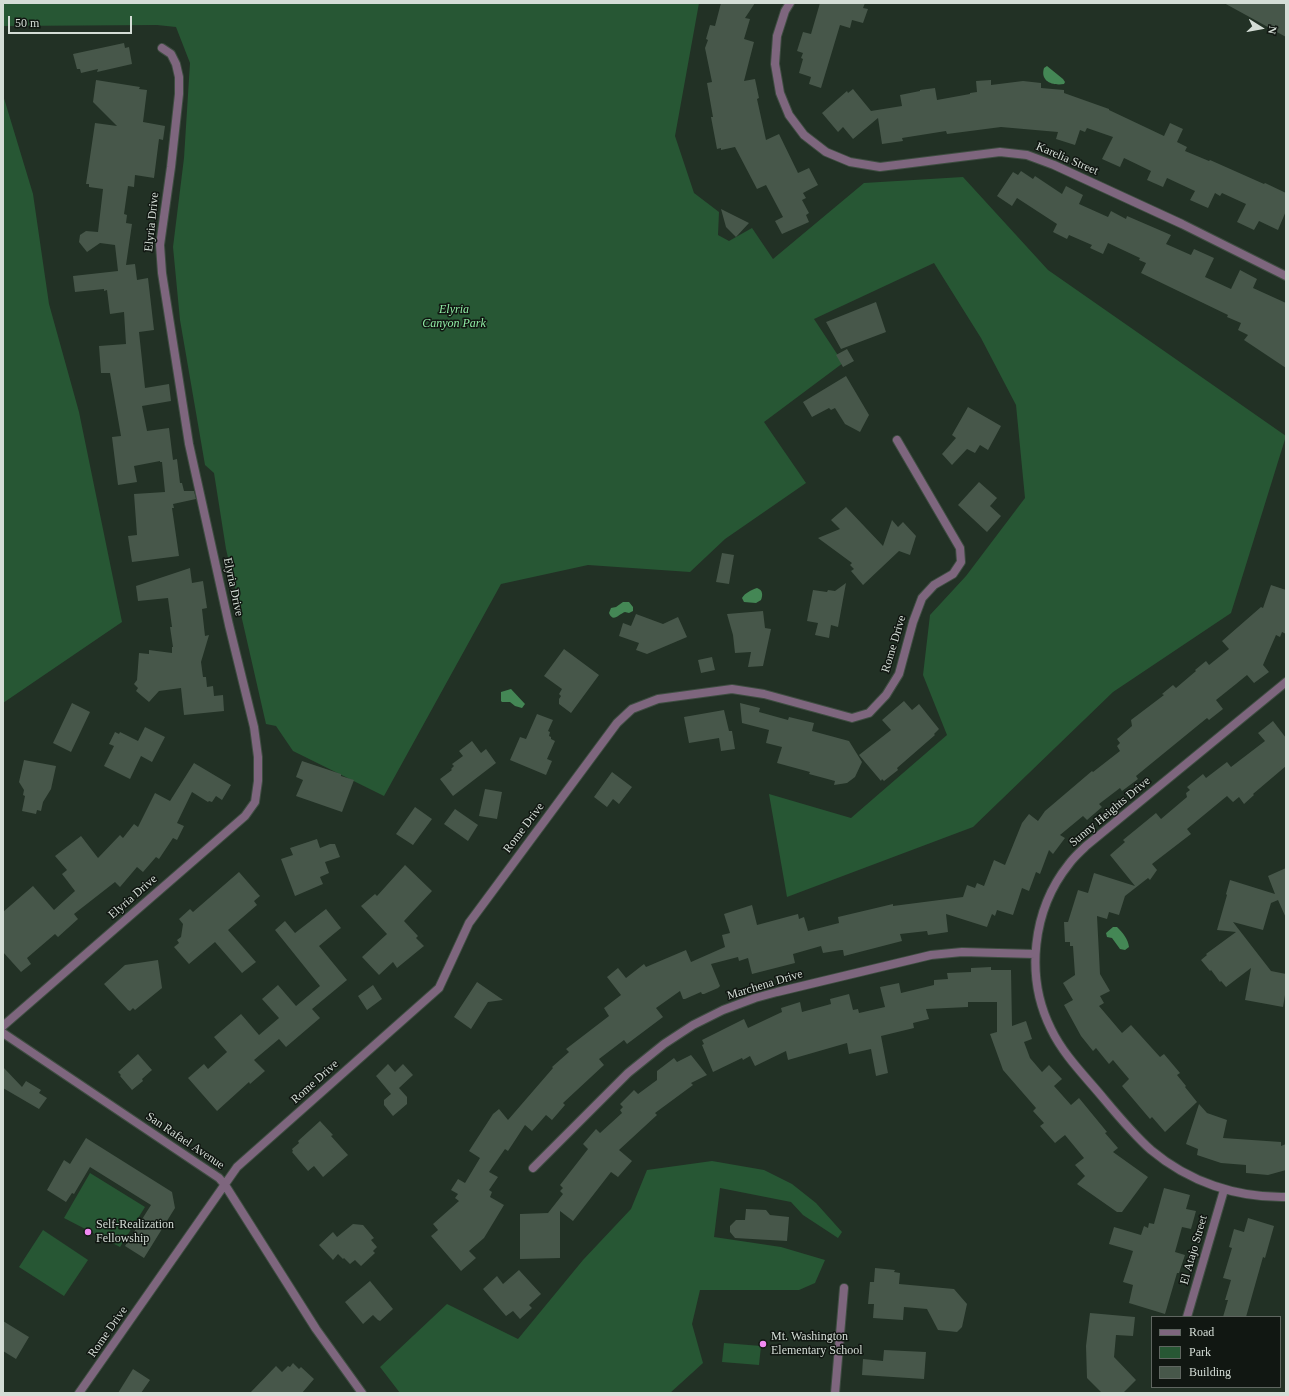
<!DOCTYPE html>
<style>
body{margin:0}
#map{position:relative;width:1289px;height:1396px;overflow:hidden;background:#223125;font-family:Georgia,serif}
canvas{display:block}
.frame{position:absolute;inset:0;border:4px solid #d4ddd6;pointer-events:none}
.legend{position:absolute;left:1151px;top:1316px;width:130px;height:72px;box-sizing:border-box;background:#111712;border:1px solid #5f6660;margin:0;padding:5px 7px;list-style:none;font-size:12px;color:#d4ddd6}
.legend li{display:flex;align-items:center;gap:8px;height:20px}
.legend b{width:20px;border:1px solid #5f6660}
.north{position:absolute;left:1241px;top:8px;width:40px;height:40px;-webkit-text-stroke:3px #111712;paint-order:stroke;rotate:101deg;font-size:11px;font-weight:700;line-height:16px;text-align:center;color:#d4ddd6}
.north::after{content:'';display:block;margin:auto;width:14px;height:18px;background:#d4ddd6;clip-path:polygon(50% 0,100% 100%,50% 72%,0 100%)}
.scale{position:absolute;left:8px;top:16px;width:124px;height:18px;box-sizing:border-box;border:2px solid #d4ddd6;border-top:0;padding-left:5px;font-size:12px;line-height:14px;white-space:nowrap;color:#d4ddd6;-webkit-text-stroke:3px #111712;paint-order:stroke}
</style>
<div id="map">
<canvas width="1289" height="1396"></canvas>
<div class="frame"></div>
<ul class="legend">
<li><b style="height:5px;background:#7e667e"></b>Road</li>
<li><b style="height:11px;background:#275734"></b>Park</li>
<li><b style="height:11px;background:#47574a"></b>Building</li>
</ul>
<div class="north">N</div>
<div class="scale">50 m</div>
</div>
<script>
const ctx = document.querySelector('canvas').getContext('2d');
ctx.lineJoin = 'round';
function paint(path, color) { ctx.fillStyle = color; ctx.fill(path, 'evenodd'); }
function stroke(path, color, width, dash) { ctx.strokeStyle = color; ctx.lineWidth = width; ctx.lineCap = dash ? 'butt' : 'round'; ctx.setLineDash(dash || []); ctx.stroke(path); }
function write(font, color, halo, rows, align = 'center') {
  ctx.font = font + ' Georgia,serif'; ctx.lineWidth = 3; ctx.setLineDash([]); ctx.textBaseline = 'middle'; ctx.strokeStyle = halo; ctx.fillStyle = color; for (const [text, x, y, turn = 0] of rows) {
    ctx.save(); ctx.translate(x, y); ctx.rotate((+turn || 0) * Math.PI / 180); ctx.textAlign = isNaN(turn) ? turn : align; if (halo) ctx.strokeText(text, 0, 0); ctx.fillText(text, 0, 0); ctx.restore();
  }
}
paint(new Path2D(`
 M3,3H699L675,136L694,193L719,212L718,235L729,241L752,228L773,259L864,183L963,177L1048,270L1286,436L1231,613L1113,692L973,827L787,897L769,794L851,818L947,735L923,675L930,615L966,576L1025,498L1016,405L981,338L934,263L814,319L843,363L764,422L806,483L725,539L690,572L588,565L501,584L384,796L293,751L276,726L266,724L226,549L214,473L205,465L180,320L173,247L184,158L190,63L176,27L157,25L3,26Z
 M3,95L33,194L49,304L79,412L122,622L3,703Z
 M712,1161L764,1170L792,1184L816,1203L842,1232L838,1238L803,1215L791,1202L720,1188L714,1237L781,1247L825,1260L815,1283L799,1290H700L692,1324L703,1363L670,1393H400L380,1367L447,1304L518,1339L583,1260L631,1209L647,1170Z
 M90,1173L145,1207L120,1247L64,1218Z
 M43,1230L88,1260L64,1296L19,1267Z
 M724,1343L761,1346L759,1365L722,1362Z`), '#275734');
paint(new Path2D(`
 M1047,66L1063,79L1065,82L1064,84C1052,86 1040,81 1044,68Z
 M757,588C763,590 763,595 761,600L756,603L744,602L742,598C745,593 751,590 757,588Z
 M623,602H629L633,607V611L629,613L625,612C619,614 613,623 609,613L611,608L616,607Z
 M511,689L525,704L522,708L515,706L510,702H502L501,701V692Z
 M1113,927H1117C1123,933 1128,939 1129,947L1125,950L1120,949L1112,938L1107,937L1106,933Z`), '#448755');
paint(new Path2D(`
 M721,3H755L745,18L750,19L744,39L754,42L744,81L755,79L759,98L757,99L766,140L779,134L798,173L809,168L818,185L803,193L806,198L802,200L809,213L806,215L809,222L782,234L775,221L783,217L766,185L757,189L735,147L721,150V148L717,149L711,117H713L707,83L712,82L705,48L708,40L706,39L710,25L715,26Z
 M820,3H865L863,8L868,9L863,23L852,20L850,28L840,25L821,88L809,84L811,77L799,73L803,59L801,58L803,53L797,51L803,32L811,34Z
 M1224,3H1286V37Z
 M124,43L125,48L129,47L132,64L97,72L98,69L81,73L80,69H77L73,54Z
 M96,80L140,87L139,89L147,90L143,122L165,126L163,140L159,139L154,178L135,175L134,187L128,186L124,214L127,215L126,223L132,224L126,265L135,264L137,280L148,278L154,330L139,332L145,388L169,384L171,401L142,406L147,431L169,428L173,460L177,459L180,483H182L184,491H194L196,499L173,504L174,508H172L179,556L132,562L128,536L137,535L134,494L165,492L162,462H160V461L134,466L137,482L118,485L112,437L121,436L110,373H101L99,346L126,344L124,312L110,314L107,290L104,291V289L75,292L73,276L118,271L115,245L100,243L87,252L79,242L80,235L86,231L98,232L103,189L89,187V184H86L95,123L117,126L93,102Z
 M991,80V85L1023,81L1041,83V88L1064,90V93L1109,109V110L1164,136L1170,123L1183,129L1177,142L1187,147L1185,151L1209,161L1210,160L1264,184L1265,183L1286,193V211L1278,230L1259,221L1254,230L1237,222L1246,204L1222,193L1220,196L1215,193L1208,208L1190,200L1195,191L1167,178L1163,187L1147,180L1151,171L1124,158L1120,167L1102,159L1113,137L1087,128L1085,132L1080,130L1075,145L1056,139L1058,132L1001,127L947,134L946,131L902,138L903,141L882,144L878,118L853,139L843,127L838,132L822,113L847,91L848,93L853,89L871,111L902,106L900,95L920,91V90L935,88L937,100L970,94V93L977,92L976,81Z
 M1021,171L1033,179L1035,176L1062,194L1066,186L1083,195L1079,204L1108,217L1111,211L1126,219L1127,216L1171,235L1166,244L1191,255L1194,249L1214,258L1205,277L1231,289L1240,270L1257,279L1253,288L1286,303V368L1244,340L1248,335L1238,330L1241,323L1227,317L1228,315L1141,273L1146,263L1139,260L1140,258L1108,243L1103,254L1090,248L1092,245L1069,235L1067,239L1053,232L1057,224L1017,198L1012,206L997,196L1013,172L1018,175Z
 M721,209L749,223L736,237L726,227Z
 M876,302L886,332L841,349L826,322Z
 M847,349L854,361L843,367L836,355Z
 M846,376L869,415L860,432L845,424L835,408L831,410L829,408L812,417L803,402Z
 M968,407L1001,426L988,450L980,445L975,453L967,449L952,465L942,454L956,438L952,435Z
 M979,482L997,498L990,506L1001,516L987,532L958,505Z
 M846,507L883,546L892,520L898,527L903,522L916,536L910,555L899,551L863,585L851,571L854,569L850,565L852,563L818,538L840,529L831,520Z
 M722,553L734,555L729,584L716,582Z
 M190,568L192,583L203,581L207,608L202,609L205,636L209,635L201,662L203,677H206L207,687L213,686L214,696L223,695L224,711L184,715L181,688L159,691L149,702L136,691L138,688L134,684L137,680L139,653L149,654V650L172,653V647H173L170,627H172L168,598L138,601L136,586Z
 M846,583L838,627L831,625L829,638L815,635L818,623L807,621L813,590L827,592L828,590L835,591Z
 M1271,585L1286,590V634L1282,632L1280,637L1276,635L1263,665L1269,672L1254,683L1247,675L1236,684L1216,700L1223,709L1209,720L1207,718L1136,776L1138,779L1122,791L1120,788L1099,804L1102,807L1087,820L1083,816L1060,835L1065,838L1053,854L1049,850L1040,874L1036,872L1029,891L1022,888L1013,915L997,910L995,916L992,914L987,927L946,914L948,932L928,935L927,931L900,934L902,941L844,956L843,950H841L823,953L821,946L793,954L795,963L752,974L748,958L739,961L738,957L711,964L720,986L718,988L704,994H702L701,992L685,999H683L680,991L656,1008L663,1017L627,1044L624,1040L599,1059L604,1065L563,1103L565,1105L552,1120L546,1115L532,1131L525,1125L508,1151L505,1149L489,1172L498,1177L489,1190L492,1192L490,1197L504,1205L484,1238L469,1251L476,1258L461,1271L431,1236L438,1230L433,1224L459,1201L455,1198L458,1194L451,1190L458,1179L465,1183L480,1158L469,1151L493,1114L499,1109L508,1120L553,1068L552,1067L569,1052L566,1049L609,1016L604,1008L621,995L607,977L618,968L626,978L644,964L646,967L686,950L691,962L725,947L722,935L730,933L724,914L752,905L757,925L798,914L799,919L804,917L808,931L839,923L838,917L893,904V906L963,897L967,885L975,888L977,883L984,886L994,860L1005,865L1022,823L1029,814L1038,821L1045,811L1092,771L1093,772L1120,751L1117,746L1120,743L1117,739L1132,726L1131,720L1164,695L1162,694L1173,685L1176,688L1196,671L1195,670L1206,661L1209,665L1229,649L1222,641L1261,607L1263,608Z
 M763,611L765,628L771,629L763,666L748,667L751,652L735,653L733,635L727,614Z
 M636,614L663,624L678,617L687,637L647,654L636,650L639,643L619,636L623,623L631,626Z
 M564,649L599,675L571,713L559,704V699L561,696L559,694L562,689L544,676Z
 M712,657L715,670L701,673L698,660Z
 M904,701L912,710L919,704L939,729L934,734L935,735L897,768L898,770L884,781L882,779L881,781L859,755L891,730L882,720Z
 M72,703L90,712L71,752L53,743Z
 M740,703L760,708L759,712L788,720L789,717L814,723L812,731L849,741L862,762L855,777L847,783L834,785L835,781L809,774L810,772L777,763L782,747L766,743L769,730L742,723Z
 M724,710L729,731H732L735,749L721,751L719,738L689,743L684,717Z
 M537,714L553,720L548,731L550,732L549,736L551,737V739L555,741L547,759L552,761L546,775L510,760L520,737L526,739Z
 M1273,721L1286,738V766L1253,794L1254,795L1244,804L1239,797L1233,802L1227,796L1187,829L1191,834L1152,864L1157,870L1150,880L1148,878L1125,896L1119,915L1109,912L1107,919L1097,916L1100,974L1110,991L1100,996L1104,1003L1099,1006L1122,1033L1131,1025L1160,1057L1164,1054L1180,1073L1177,1075L1186,1086L1185,1087L1197,1102L1165,1132L1152,1117L1150,1119L1122,1086L1129,1079L1113,1060L1109,1064L1096,1048L1093,1051L1081,1036L1064,1005L1073,1000L1063,983L1075,975L1073,946H1070V942H1065L1064,922H1068L1078,890L1088,893L1094,873L1135,886L1110,855L1125,842L1123,840L1156,813L1161,819L1187,797L1186,793L1190,790L1187,787L1203,774L1206,778L1227,762L1231,767L1265,741L1258,733Z
 M145,727L165,737L152,762L141,756L130,779L104,766L114,746L109,744L115,732L119,734L120,732L138,741Z
 M472,741L481,753L486,749L496,763L453,796L440,779L452,770L451,769L454,766L452,764L463,756L459,751Z
 M24,760L56,766L51,789L43,802L41,811L37,810L36,814L22,811L25,796L23,795L24,790L19,782Z
 M302,761L341,774V776L354,780L342,812L296,796L303,780L296,777Z
 M194,763L231,785L222,800L216,796L212,802L209,801L208,802L192,792L177,823L184,826L177,840L173,838L159,859L156,857L143,872L137,867L120,887L115,882L74,914L78,919L58,937L55,934L27,958L31,964L21,972L3,952V912L33,886L54,910L75,891L62,874L67,870L55,856L81,836L98,858L120,835L123,838L134,824L138,827L155,793L170,801Z
 M612,772L632,787L619,804L613,799L607,807L594,797Z
 M485,789L502,792L497,819L479,816Z
 M415,807L432,819L413,845L396,834Z
 M455,809L478,825L468,841L444,824Z
 M317,839L320,848L330,844H335L340,857L325,862L329,873L320,877L323,884L295,896L281,859L293,855L290,848Z
 M405,865L432,891L404,921L418,936L416,938L424,946L397,968L393,962L379,975L362,957L387,934L361,906L375,894L377,896Z
 M1286,868V918L1278,900L1271,903L1263,930L1233,922L1271,971L1286,974V989L1283,1007L1245,1000L1251,968L1226,987L1221,981L1220,982L1211,970L1210,971L1201,960L1207,955L1206,954L1236,932L1217,930L1227,895L1226,894L1230,880L1275,894L1268,876Z
 M239,872L260,896L254,901L257,905L228,930L256,962L242,973L215,942L189,964L174,947L179,943L177,940L181,937L183,924L179,919L190,909L193,912Z
 M326,909L341,928L319,946L347,980L312,1009L320,1018L286,1047L279,1039L254,1060L265,1071L250,1084L249,1082L217,1111L188,1078L204,1064L208,1069L227,1052L214,1037L241,1014L259,1035L279,1018L262,999L278,985L296,1006L320,986L275,930L285,921L295,933Z
 M158,960L162,988L135,1010L133,1008L130,1011L128,1010L104,984L125,965Z
 M991,967V970H1011L1012,1026L1026,1021L1032,1039L1024,1042L1030,1058L1042,1072L1049,1065L1062,1079L1054,1086L1071,1105L1079,1098L1107,1132L1105,1133L1118,1148L1113,1152L1148,1177L1122,1212H1117L1077,1184L1085,1176L1075,1165L1084,1158L1065,1135L1055,1143L1040,1126L1044,1123L1033,1111L1036,1108L1003,1070L990,1034L997,1032V1002H968V1007L926,1009L929,1019L913,1023L914,1028L881,1036L888,1073L876,1076L871,1049L849,1054L847,1043L788,1060L786,1051L755,1066L750,1056L743,1060L742,1058L713,1072L702,1045L704,1044L702,1040L744,1019L748,1028L782,1012L781,1008L800,1002L802,1012L831,1004L830,999L849,994L853,1010L858,1009L859,1013L885,1007L880,987L899,983L901,993L934,985V980L948,979L947,973L971,972V968Z
 M477,982L503,1000L488,1002L471,1029L454,1017Z
 M373,985L382,999L367,1010L358,996Z
 M138,1054L152,1070L142,1079L143,1081L132,1090L120,1076L121,1075L118,1072Z
 M691,1055L707,1075L691,1083L693,1085L655,1113L657,1115L619,1150L632,1161L618,1177L611,1172L573,1221L560,1211V1258L520,1259V1214L548,1213L563,1194L560,1191L563,1188L560,1185L588,1149L583,1144L596,1129L600,1133L622,1113L620,1110L623,1107L620,1104L634,1090L638,1094L657,1080V1071L674,1058L677,1062Z
 M388,1064L395,1072L403,1064L413,1075L399,1088L407,1097V1104L393,1116L384,1105V1100L391,1094L376,1076Z
 M3,1067L22,1087L26,1081L41,1090L39,1093L47,1098L39,1109L3,1088Z
 M1199,1104L1207,1113L1227,1120L1223,1138L1281,1142V1146L1286,1144V1170L1268,1175L1246,1173V1165L1221,1163L1197,1155L1198,1149L1186,1144Z
 M320,1121L333,1135L331,1136L348,1155L323,1177L314,1166L308,1171L292,1152L293,1151L292,1149L299,1143L298,1141Z
 M86,1138L172,1192L175,1208L144,1258L125,1246L151,1205L90,1167L74,1194L72,1193L66,1202L47,1190L64,1160L70,1164Z
 M1164,1188L1190,1195L1186,1209L1196,1211L1191,1229L1182,1227L1175,1252L1185,1255L1179,1273H1177L1165,1314L1129,1303L1133,1285L1123,1282L1133,1251L1109,1244L1114,1227L1141,1235L1144,1226L1148,1228L1149,1223L1154,1224Z
 M746,1209L766,1210L770,1215L789,1217L787,1241L735,1238L730,1232V1226L736,1220H745Z
 M1248,1218L1274,1226L1265,1258L1263,1257L1246,1317H1223L1228,1300H1225L1231,1280L1223,1278L1232,1248L1229,1247L1234,1229L1244,1232Z
 M353,1224L363,1225L374,1238L371,1240L377,1247L373,1251L375,1253L361,1266L355,1260L350,1264L344,1258L343,1259L338,1254L333,1260L319,1245L333,1232L337,1237Z
 M875,1268L895,1270L894,1272L900,1273L899,1284L954,1289L967,1304L962,1327L957,1332L938,1330L927,1309L904,1307L903,1320L873,1318L874,1304H868L870,1282H874Z
 M519,1270L541,1294L529,1305L532,1308L520,1319L513,1311L506,1316L483,1289L497,1276L503,1284Z
 M370,1281L393,1309L380,1321L378,1320L373,1315L363,1324L345,1302Z
 M1090,1313L1135,1317L1133,1336L1116,1335L1114,1357L1136,1380L1123,1393H1102L1087,1378L1086,1346Z
 M3,1321L29,1337L16,1359L3,1351Z
 M884,1350L926,1352L924,1379L862,1375L863,1359L883,1361Z
 M293,1363L299,1369L301,1367L314,1379L302,1393H250L276,1366L282,1372L288,1366L290,1367Z
 M133,1369L150,1380L141,1393H118Z`), '#47574a');
const minor = new Path2D(`
 M790,3L785,11L777,36L775,64L780,93L789,115L804,135L826,152L850,162L880,167L1000,152L1027,155L1054,165L1182,224L1286,276
 M1286,682L1086,846C1080,852 1074,857 1069,864C1032,910 1025,977 1051,1029C1064,1056 1086,1077 1104,1099C1119,1117 1134,1135 1151,1150C1189,1182 1237,1198 1286,1197
 M3,1026L245,816L255,802L258,781V757L254,727L229,625L189,444L162,273L160,245L171,167L179,94V77L176,64L171,54L162,48
 M3,1033L219,1178L225,1185L316,1329L362,1393
 M533,1168L628,1073L664,1044L693,1025L723,1010L755,998L777,992L931,955L962,952L1035,954
 M1187,1317L1224,1190
 M79,1393L237,1167L439,988L469,923L617,723L632,709L658,699L732,689L764,694L852,718L869,713L886,695L899,674L913,622L922,598L934,585L953,574L961,562L960,548L897,440
 M835,1393L844,1288`);
stroke(minor, '#3e4d41', 10);
stroke(minor, '#7e667e', 8);
for (const [x, y, r, color] of [
 [88,1232,4,"#f28af3"],
 [763,1344,4,"#f28af3"]
]) { const dot = new Path2D(); dot.arc(x, y, r, 0, 2 * Math.PI); ctx.fillStyle = color; ctx.fill(dot); stroke(dot, '#111712', 1.5); }
write('12px', '#d4ddd6', '#111712', [
 ["Karelia Street",1067,159,23],
 ["Elyria Drive",152,222,-84],
 ["Elyria Drive",233,587,78],
 ["Rome Drive",894,644,-73],
 ["Sunny Heights Drive",1110,812,-40],
 ["Rome Drive",524,828,-53],
 ["Elyria Drive",133,897,-41],
 ["Marchena Drive",765,985,-17],
 ["Rome Drive",315,1082,-42],
 ["San Rafael Avenue",185,1141,34],
 ["El Atajo Street",1194,1250,-74],
 ["Rome Drive",108,1332,-55]
]);
write('italic 12px', '#8feba4', '#111712', [
 ["Elyria",454,310],
 ["Canyon Park",454,324]
]);
write('12px', '#d4ddd6', '#111712', [
 ["Self-Realization",96,1225],
 ["Fellowship",96,1239],
 ["Mt. Washington",771,1337],
 ["Elementary School",771,1351]
], 'left');
</script>
